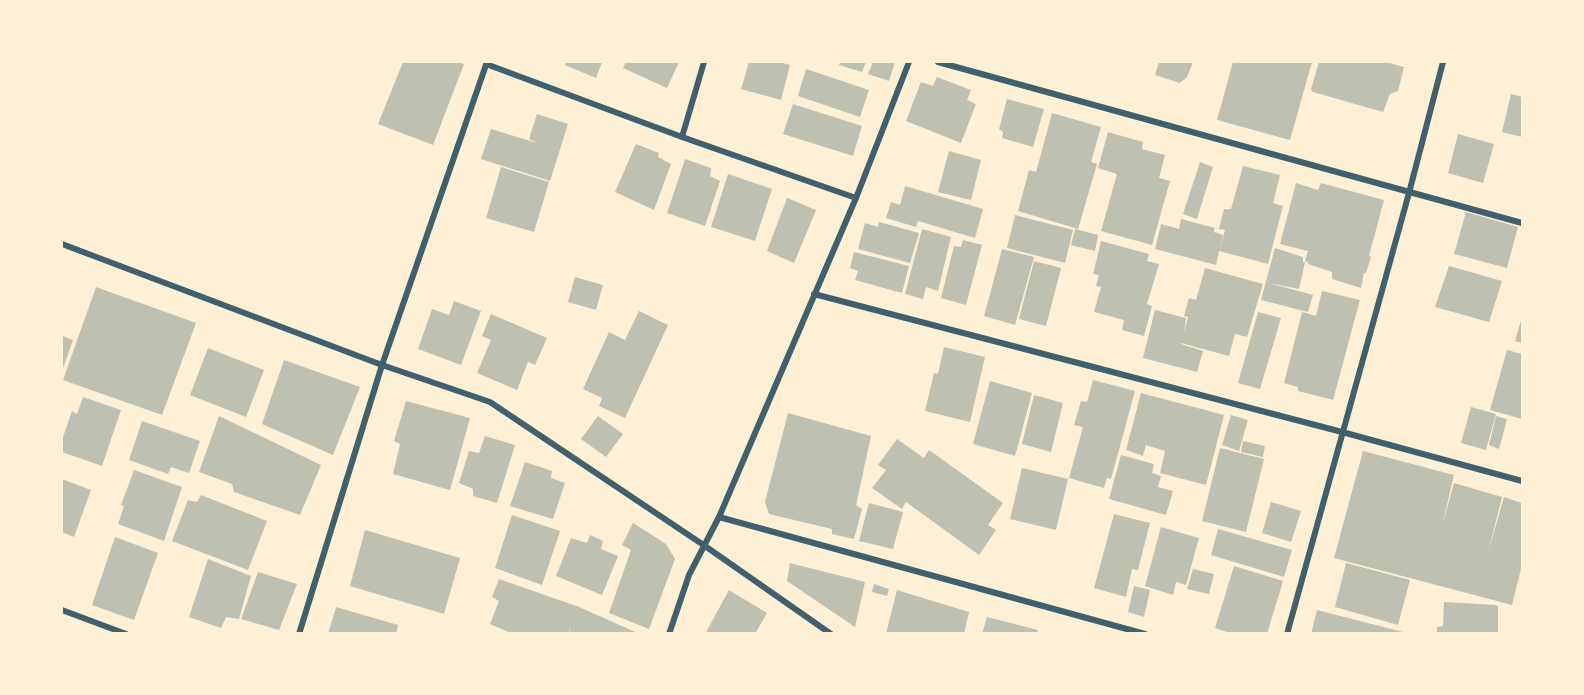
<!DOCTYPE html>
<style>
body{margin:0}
#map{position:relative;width:1584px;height:695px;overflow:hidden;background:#fdf0d5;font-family:"DM Sans",sans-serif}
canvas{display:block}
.frame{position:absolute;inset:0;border:63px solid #fdf0d5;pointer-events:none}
</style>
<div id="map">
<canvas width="1584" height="695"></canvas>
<div class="frame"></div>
</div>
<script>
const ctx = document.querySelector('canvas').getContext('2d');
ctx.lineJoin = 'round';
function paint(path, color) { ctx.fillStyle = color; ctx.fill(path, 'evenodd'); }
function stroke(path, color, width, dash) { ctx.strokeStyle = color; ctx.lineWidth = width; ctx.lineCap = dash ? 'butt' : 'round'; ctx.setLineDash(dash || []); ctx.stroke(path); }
paint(new Path2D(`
 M403,62H457L464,64L433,145L378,124Z
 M566,62H602L596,78L565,65Z
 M626,62H679L667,88L623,68Z
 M749,62H779L790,65L781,100L741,89Z
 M840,62H866L862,72L839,65Z
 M873,62H895L889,81L868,74Z
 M1159,62H1193L1187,77L1180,83L1155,75Z
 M1233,62H1312L1290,140L1217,120Z
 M1319,62H1386L1404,67L1398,91L1390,94L1383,112L1313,92L1311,89Z
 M806,69L869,90L860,117L798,96Z
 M937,77L971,90L967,100L976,104L961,143L906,121L921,82L933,86Z
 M1511,94L1522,97V137L1502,132Z
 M1007,99L1044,109L1033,147L1002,138L1003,132L999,129Z
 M793,104L862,126L853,156L783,134Z
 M1052,113L1101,127L1091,162L1097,164L1078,229L1018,211L1029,170L1036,172Z
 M537,114L568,124L550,181L481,159L491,129L537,143L529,139Z
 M1108,132L1143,142L1142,149L1165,155L1159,178L1170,181L1152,245L1101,231L1117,174L1098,168Z
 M1458,134L1494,144L1483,183L1448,173Z
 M636,144L659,153L658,157L671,164L654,210L615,192Z
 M949,151L981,160L971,200L938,192Z
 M685,159L711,168L710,176L720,181L705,226L667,213Z
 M1200,162L1213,167L1197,219L1183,214Z
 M1243,166L1280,175L1273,203L1283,206L1268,264L1219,251L1216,265L1155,249L1161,224L1179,229L1181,219L1215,228L1214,232L1223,235L1220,249L1225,230L1219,229L1224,209H1231Z
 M501,167L549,182L534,232L486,218Z
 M728,174L772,189L755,241L711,227Z
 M1296,183L1318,190L1321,183L1384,200L1369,256L1371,257L1366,273H1364L1361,288L1332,279V272L1308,264V262L1305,261L1308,251L1280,244Z
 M905,186L983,209L975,238L918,221L916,227L886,218L891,202L900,205Z
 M787,198L816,210L794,263L767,251Z
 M1466,212L1518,227L1507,268L1454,254Z
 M1015,215L1073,230L1065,263L1007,248Z
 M879,222L919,233L910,263L858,249L865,223L878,227Z
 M922,229L951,237L938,291L926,287L923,299L905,294Z
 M1075,229L1098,235L1095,251L1071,245Z
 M963,240L982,245L966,305L941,298L954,246L961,247Z
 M1101,241L1149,254L1147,261L1159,264L1147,304L1152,306L1144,336L1122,330L1124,320L1094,312L1101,287L1096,286L1099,275L1093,274Z
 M1275,248L1303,257V262H1305L1299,289L1269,283L1313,295L1308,312L1261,300Z
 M1002,249L1034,257L1015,325L984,316Z
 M854,252L909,266L902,293L855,280L858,271L850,268Z
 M1034,261L1061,268L1046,326L1019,319Z
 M1449,266L1502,281L1489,322L1435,307Z
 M1205,268L1263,284L1247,337L1235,334L1229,356L1181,343V344L1203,351L1197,372L1143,358L1155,310L1186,318L1184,332L1188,317L1184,316L1189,298L1196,300Z
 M575,277L603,285L596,310L568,302Z
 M96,287L196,323L162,415L63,380Z
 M1322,291L1360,300L1333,400L1298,391V387L1284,383L1302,312L1316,316Z
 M454,301L481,311L461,365L418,349L432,309L449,315Z
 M639,311L668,325L625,418L599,406L602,398L583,389L609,332L625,340Z
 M1258,312L1281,318L1260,389L1238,383Z
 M491,314L547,338L535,365L528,362L517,390L477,373L491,340L482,336Z
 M1522,317V343L1515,341Z
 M62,336L73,340L62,371Z
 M944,347L985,357L970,422L925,411L934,373L938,374Z
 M208,348L264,370L246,417L190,395Z
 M1507,350L1522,354V419L1490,410Z
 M284,360L360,387L333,455L262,424Z
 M1093,380L1135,391L1111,479L1107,478L1104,488L1069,478L1083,427L1074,425L1081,401L1087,402Z
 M990,381L1032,393L1015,456L973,444Z
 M1141,393L1224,415L1206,485L1160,473L1165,451L1146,445L1157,403L1143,456L1126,450Z
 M1034,395L1063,403L1051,452L1022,444Z
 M83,397L121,410L102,466L62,452V440L72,411L77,414Z
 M406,401L470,418L450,490L393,474L400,444L394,441Z
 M1471,407L1496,414L1486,450L1461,443Z
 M788,413L871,436L856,505L862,509L854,539L832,534V529L769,514L765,502Z
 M1231,415L1248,420L1239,451L1222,445Z
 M219,416L321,465L300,515L234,492L232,484L199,472Z
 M598,416L623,434L606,457L581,439Z
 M1496,416L1507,419L1499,449L1489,445Z
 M142,421L200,441L189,473L171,467L168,474L129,460Z
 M485,436L515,445L497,503L473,496V489L459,483L469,451L479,453Z
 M897,439L924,458L929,450L1003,503L988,525L996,530L979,555L906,502L902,509L872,488L886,470L878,465Z
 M1243,441L1265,446L1263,457L1241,452Z
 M1220,448L1264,459L1246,532L1202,521Z
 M1363,451L1454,475L1442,526L1454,483L1502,497L1488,553L1504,497L1522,503V565L1512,605L1334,558Z
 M1121,455L1154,464L1152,473L1161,476L1158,487L1173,491L1166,515L1109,499Z
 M525,462L552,471L551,478L565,483L553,519L510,506Z
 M1022,468L1068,479L1056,530L1010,519Z
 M134,470L182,487L164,541L118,524L124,506L121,505Z
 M62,479L91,490L74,537L62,532Z
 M201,495L267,521L248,570L172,541L188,500L197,502Z
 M1271,502L1301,511L1291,542L1262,533Z
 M869,503L903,512L893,549L859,541Z
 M1114,514L1150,523L1138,570L1132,569L1126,597L1094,588Z
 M512,515L560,531L542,585L495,568Z
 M633,523L666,544L675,559L649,629L609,613L631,550L622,545Z
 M1161,527L1199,538L1186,585L1176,582L1173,595L1145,586Z
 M1218,529L1292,550L1284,577L1211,555Z
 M365,530L460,558L444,614L350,586Z
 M590,535L603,541L601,549L618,556L602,595L556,576L571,538L587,543Z
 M115,537L158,553L134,620L92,605Z
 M208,559L251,576L239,619L226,617L221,628L189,617Z
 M790,563L865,582L855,627L787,581Z
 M1346,563L1410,580L1398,625L1335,607Z
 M1234,566L1283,581L1267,634H1233L1215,628Z
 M1193,569L1214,574L1209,594L1187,589Z
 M258,572L297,584L279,630L241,619Z
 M499,579L579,607L640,634H569L571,626L568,634H513L490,624L499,601L492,597Z
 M874,584L889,589L887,596L872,592Z
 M1134,586L1150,590L1144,617L1128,612Z
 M729,590L767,613L755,634H705Z
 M897,590L969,612L964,634H886Z
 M1444,602L1496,605L1498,607V634H1437V627L1443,626Z
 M336,607L398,625L396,634H328Z
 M1317,610L1407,633V634H1311Z
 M987,617L1038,630L1037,634H982Z`), '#bec0b2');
stroke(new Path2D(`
 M938,62L1522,223
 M486,64L682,137L856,198
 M682,137L704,62
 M62,244L382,365L490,402L705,546L831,634
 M814,294L1342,432L1522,481
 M719,517L1145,634
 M62,610L126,634
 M299,634L382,365L487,62
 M669,634L689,575L719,517L856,198L909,62
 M1287,634L1409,193L1443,62`), '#3f606c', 6);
</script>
